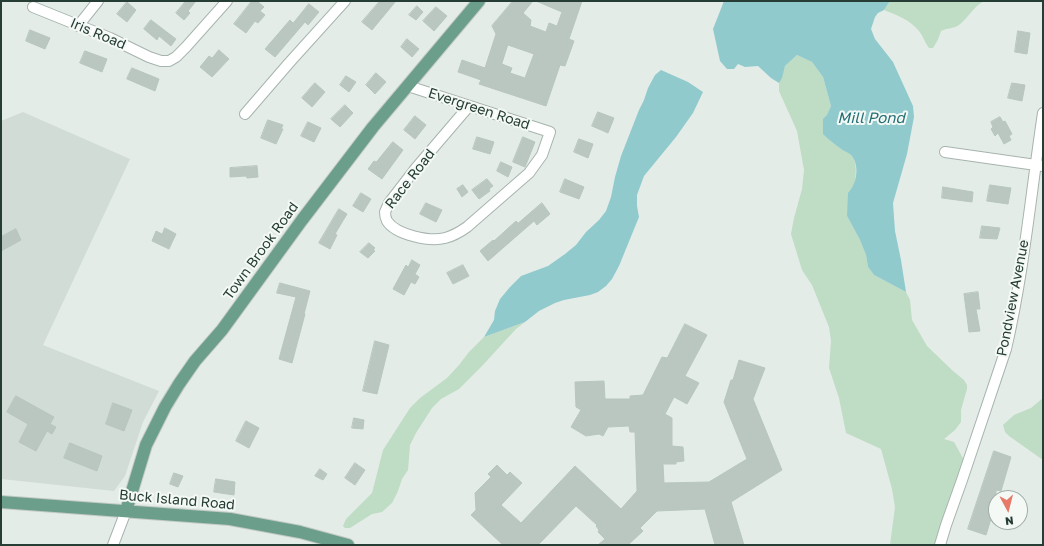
<!DOCTYPE html>
<style>
body{margin:0}
#map{position:relative;width:1044px;height:546px;overflow:hidden;background:#e4ece8;font-family:"Golos Text",sans-serif}
canvas{display:block}
.frame{position:absolute;inset:0;border:2px solid #253d34;pointer-events:none}
.north{position:absolute;left:988px;top:490px;width:40px;height:40px;box-sizing:border-box;background:#f4f9f6;border:1px solid #a1aea8;border-radius:50%;rotate:173deg;font-size:11px;font-weight:700;line-height:16px;text-align:center;color:#253d34}
.north::after{content:'';display:block;margin:auto;width:14px;height:18px;background:#e77968;clip-path:polygon(50% 0,100% 100%,50% 72%,0 100%)}
</style>
<div id="map">
<canvas width="1044" height="546"></canvas>
<div class="frame"></div>
<div class="north">N</div>
</div>
<script>
const ctx = document.querySelector('canvas').getContext('2d');
ctx.lineJoin = 'round';
function paint(path, color) { ctx.fillStyle = color; ctx.fill(path, 'evenodd'); }
function stroke(path, color, width, dash) { ctx.strokeStyle = color; ctx.lineWidth = width; ctx.lineCap = dash ? 'butt' : 'round'; ctx.setLineDash(dash || []); ctx.stroke(path); }
function write(font, color, halo, rows, align = 'center') {
  ctx.font = font + ' "Golos Text",sans-serif'; ctx.lineWidth = 4; ctx.setLineDash([]); ctx.textBaseline = 'middle'; ctx.strokeStyle = halo; ctx.fillStyle = color; for (const [text, x, y, turn = 0] of rows) {
    ctx.save(); ctx.translate(x, y); ctx.rotate((+turn || 0) * Math.PI / 180); ctx.textAlign = isNaN(turn) ? turn : align; if (halo) ctx.strokeText(text, 0, 0); ctx.fillText(text, 0, 0); ctx.restore();
  }
}
paint(new Path2D(`
 M23,112L130,159L43,345L159,391L143,422L125,476L114,491L1,479V121Z`), '#d2dcd7');
paint(new Path2D(`
 M890,1H984C973,7 968,18 959,25C953,29 947,28 941,31C939,38 937,42 933,48H929C925,43 923,36 919,31C910,20 897,15 884,10Z
 M797,55L812,62L823,77L831,106L827,116L830,141C836,145 845,149 851,155C863,168 849,201 847,216L860,240L866,255L868,267L874,275L906,292L910,300L912,320L927,346L953,371L964,380L967,385V389L961,410V422L955,430L944,439L954,442L964,460L960,481L953,490L944,516L940,545H890L895,507L892,489L881,449L846,433L839,398L829,368L831,341L829,327L812,285L802,270L791,234L794,218L802,189L804,170L797,131L779,91V83L781,78L785,66Z
 M525,322L516,329L482,366L459,389L441,399L432,408L416,433L410,445L408,470L402,479L398,491L392,503L382,512L372,514L350,528H345L343,526L346,519L372,493L383,450L410,408L420,398L447,378L459,365L469,352L484,337Z
 M1043,398V460L1009,436L1005,432L1003,425L1014,415L1031,408Z`), '#bfdcc4');
paint(new Path2D(`
 M724,1H890L884,10L878,13L875,17L871,29L875,39L893,62L913,106L914,117L907,154L893,203L895,231L901,260L906,292L874,275L868,267L866,255L860,240L847,216L848,193C857,184 860,165 851,155C848,152 843,151 840,148C834,144 828,139 823,134V119L827,115L831,106L823,77L812,62L797,55L785,66L782,78L779,83L771,78L758,66L745,67L738,64L734,69H727L720,61L713,29Z
 M661,70L688,82L703,92L693,113L676,137L644,176L637,195V206L639,217L619,266L612,279L606,286L598,292L590,295L564,300L555,303L539,311L525,322L484,337L494,320L495,311L500,299L510,287L521,276L548,266L565,254L576,245L586,232L599,220L606,211L611,197L615,177L621,156L639,110L644,100L648,88L655,75Z`), '#91cacd');
const building = new Path2D(`
 M186,1H196L188,11L190,13L184,20L176,13Z
 M252,1H257L264,7L260,11L265,15L258,23L255,21L246,33L234,24Z
 M380,1H396L372,30L362,22Z
 M513,1H533L523,13L531,20L530,26L546,32L549,23L557,26L562,12L536,1H582L569,39L574,41L565,66L560,65L546,106L479,84L481,80L458,72L462,60L485,68L496,34L492,26ZM508,45L534,54L525,78L510,73L512,68L502,64Z
 M127,2L136,10L127,22L117,14Z
 M309,4L319,12L308,25L305,22L275,57L265,49L290,20L293,23Z
 M417,6L423,12L416,20L409,15Z
 M436,7L447,16L434,31L423,21Z
 M151,20L176,39L171,46L159,36L157,40L144,29Z
 M30,30L50,38L45,49L26,41Z
 M1018,31L1030,33L1027,54L1015,52Z
 M407,39L419,49L412,57L401,47Z
 M219,50L229,59L212,77L200,67L209,56L212,58Z
 M85,51L107,59L102,72L80,63Z
 M132,68L159,79L155,91L127,79Z
 M376,73L386,82L375,94L366,85Z
 M346,76L356,82L349,92L340,85Z
 M315,83L325,92L312,107L302,98Z
 M1012,83L1025,85L1022,101L1008,98Z
 M345,105L353,113L340,127L331,119Z
 M598,112L614,118L608,133L592,126Z
 M415,116L426,125L415,139L404,130Z
 M1000,117L1003,122L1005,121L1012,134L1009,136L1011,140L1004,144L998,133L995,136L991,129L993,127L991,122Z
 M268,120L283,125L281,129H283L276,144L261,138Z
 M308,122L321,128L314,142L301,136Z
 M477,137L494,142L490,154L473,149Z
 M523,137L535,142L525,167L513,162Z
 M579,139L593,144L588,158L574,152Z
 M393,142L403,150L382,179L368,169L374,161L376,162Z
 M501,162L512,167L508,177L497,171Z
 M257,166L258,177L247,178L246,176L230,177V168Z
 M487,179L493,186L489,189L490,191L479,199L472,190Z
 M565,179L584,187L579,199L560,192Z
 M463,185L468,192L462,197L457,189Z
 M990,185L1011,188L1008,204L987,201Z
 M943,187L973,192L972,202L942,198Z
 M361,193L371,199L363,212L353,206Z
 M426,203L442,210L436,222L420,214Z
 M542,203L550,214L537,225L534,221L488,261L480,251L493,240L494,241L516,221L518,223Z
 M339,209L347,214L335,234L337,235L330,249L319,243Z
 M982,226L1000,228L997,239L980,238Z
 M165,228L176,234L169,249L152,241L156,231L162,234Z
 M16,229L21,240L1,251V237Z
 M369,243L375,248L373,250L375,251L368,258L360,252Z
 M412,260L420,265L415,274L419,277L415,284L411,282L404,295L393,289L406,265L408,267Z
 M463,265L469,276L453,284L447,273Z
 M280,283L310,291L304,314H305L292,363L279,359L296,297L277,293Z
 M978,292L980,309H976L980,331L969,332L964,294Z
 M685,324L707,335L685,376L699,383L687,404L674,397L665,414L672,418V446L683,447L684,461L676,462V464H663L664,483L709,482L747,459L724,402L731,380H733L739,360L765,368L753,399L782,470L731,502L744,545H715L705,509L657,511L640,528L643,531L628,545H598L605,539L598,532L599,530L596,526L597,525L576,506L538,545H503L471,515L476,510L475,493L491,477L488,474L497,465L507,475L510,472L522,483L501,505L521,523L575,466L621,509L637,491L635,432H630L629,426L608,427L603,436L599,434L586,436L571,427L581,410L576,407L575,382L604,381L605,399H630V396L643,395L662,357L667,358Z
 M375,341L389,345L377,394L363,391Z
 M16,396L54,417L50,424L56,427L52,434L47,431L36,451L19,442L28,424L7,412Z
 M113,403L132,410L124,431L106,424Z
 M354,418L364,420L363,429L352,428Z
 M246,421L259,428L249,448L236,441Z
 M70,443L102,456L97,471L64,458Z
 M994,451L1011,457L1001,491L996,490V503L986,535L968,529Z
 M355,463L365,470L355,485L345,478Z
 M320,469L327,474L323,480L315,476Z
 M174,473L183,476L178,487L170,484Z
 M216,479L235,482L234,495L214,492Z`);
paint(building, '#bac7c0');
stroke(building, '#b7c6be', 1);
const minor = new Path2D(`
 M33,7L110,38L149,57L161,61H169L176,57L186,47L227,1
 M78,26L98,1
 M408,86L550,132L542,155L529,173L467,227C460,232 453,236 445,238C430,242 396,235 387,221C386,219 385,215 385,212L389,203L416,168L469,106
 M245,114L289,63L345,1
 M945,152L1043,166
 M113,545L126,511
 M940,545L946,525L962,480L1006,349C1024,272 1031,192 1043,113`);
const major = new Path2D(`
 M1,502L230,519L300,532L348,545
 M126,511L146,445L165,407L179,384L195,361L222,330L302,220L373,127L479,1`);
stroke(minor, '#a7b4ae', 12);
stroke(major, '#c2c9c6', 14);
stroke(minor, '#fff', 10);
stroke(major, '#6c9e8c', 12);
write('14px', '#253d34', '#f4f9f6', [
 ["Iris Road",98,34,23],
 ["Evergreen Road",479,109,18],
 ["Race Road",410,179,-52],
 ["Town Brook Road",261,251,-54],
 ["Pondview Avenue",1013,298,-79],
 ["Buck Island Road",177,500,5]
]);
write('italic 15px', '#236f74', '#f4f9f6', [
 ["Mill Pond",871,118]
]);
</script>
